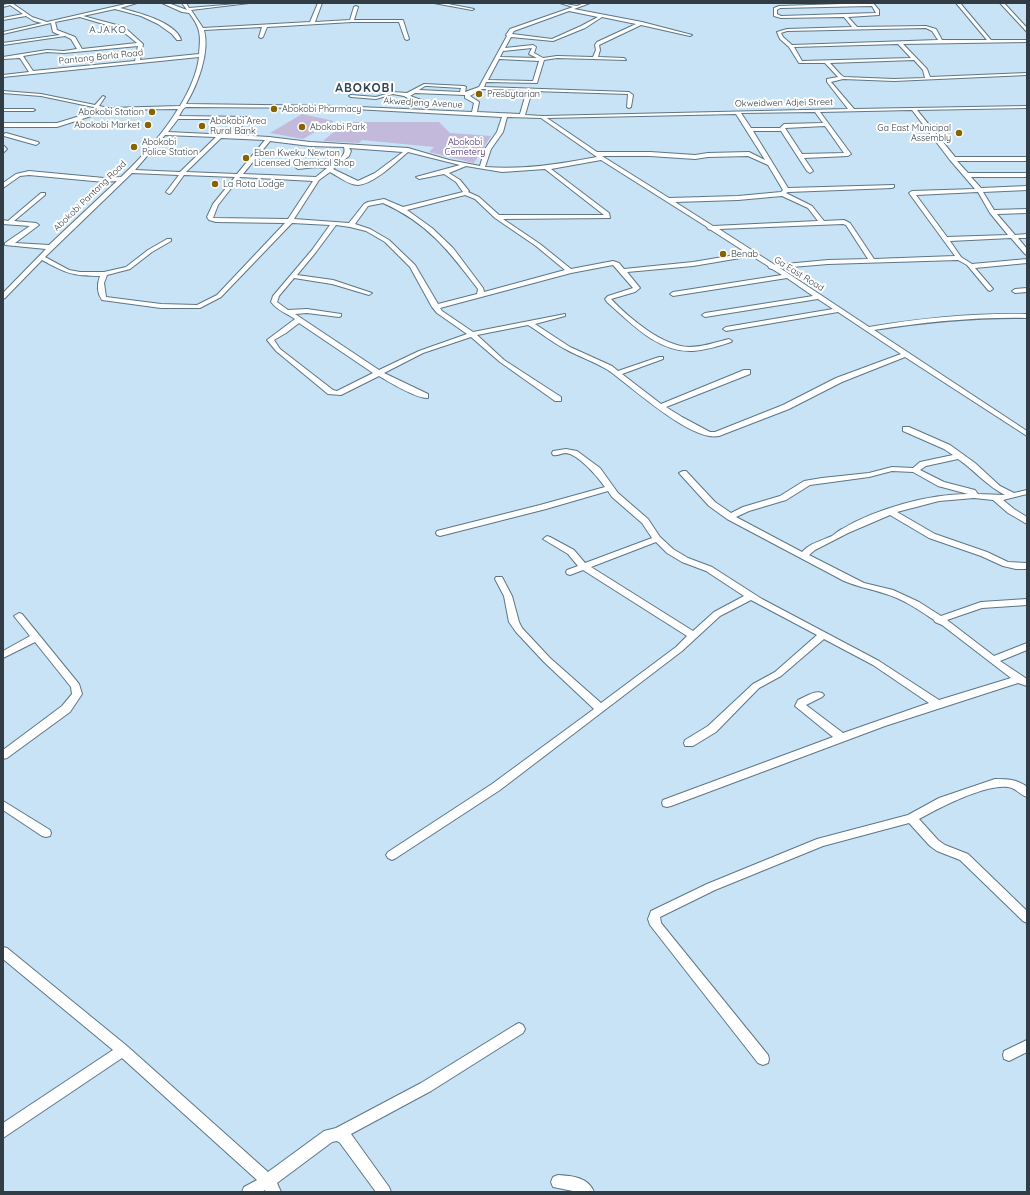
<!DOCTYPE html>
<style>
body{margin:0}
#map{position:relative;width:1030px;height:1195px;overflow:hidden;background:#c7e3f5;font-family:Quicksand,sans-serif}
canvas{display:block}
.frame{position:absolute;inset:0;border:4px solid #313c44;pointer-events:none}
</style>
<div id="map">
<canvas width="1030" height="1195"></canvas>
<div class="frame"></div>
</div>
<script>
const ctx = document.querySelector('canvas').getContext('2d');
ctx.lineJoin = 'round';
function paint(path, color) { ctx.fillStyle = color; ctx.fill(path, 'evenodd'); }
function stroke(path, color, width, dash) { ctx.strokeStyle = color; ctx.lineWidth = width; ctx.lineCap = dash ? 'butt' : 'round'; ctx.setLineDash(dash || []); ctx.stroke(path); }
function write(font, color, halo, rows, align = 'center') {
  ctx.font = font + ' Quicksand,sans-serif'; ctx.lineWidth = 4; ctx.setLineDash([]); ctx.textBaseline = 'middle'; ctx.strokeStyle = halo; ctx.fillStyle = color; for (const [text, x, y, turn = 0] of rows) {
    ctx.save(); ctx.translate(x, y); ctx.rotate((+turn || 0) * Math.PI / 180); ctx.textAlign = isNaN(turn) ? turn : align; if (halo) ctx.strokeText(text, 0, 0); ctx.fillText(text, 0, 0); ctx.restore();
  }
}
paint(new Path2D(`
 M302,114L334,121L303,139L270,133Z
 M346,122H439L450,133L491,136L474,163L429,152L434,147L362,140L359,143L323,141Z`), '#c2b9db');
const minor = new Path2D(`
 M12,3L32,17L47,22L130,3H137L120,8C136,12 176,22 181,40H177L172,34L158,24L141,16L115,9L83,16L124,27L143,44L140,60L199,54C201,36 201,28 189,13L182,12L162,3H168L187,10L182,3H186L189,8L249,3L191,10L203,28L310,22L318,3H322L315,22L350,20L354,7L356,6L358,7L354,20H403L409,39L407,40L405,39L399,22H352L267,27L263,37L261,38L259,37L262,27L204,30C210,52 198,84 186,104L336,106L472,112L474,103L465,98V95L415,93L410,96L424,101V102L422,103L415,102L404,96L393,94L376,99L351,97L349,96L351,95L376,97L393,92L407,93L424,84L464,86L466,87L465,92L479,87L507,36L506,35L510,29L573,7L560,3L577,6L584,3H590L574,9L642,22L692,35L690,36L641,25L599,45L600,50L598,57L624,58L626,60L557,58L544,60L537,83L486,82L484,87L629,92L633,95L631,107L629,108L627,107L628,94L532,91L525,115L543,116L848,109L827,82V79L838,77L825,63H799L789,47L780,39L777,32L787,29L852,27L844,17L781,18L774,16V8L779,6L873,3L879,10V15L848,17L857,27L926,26L936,29L942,40H987L956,3H960L991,40H1027V42L903,44L927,69L930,77L1027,73V75L894,81L843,79L831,82L854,109L1027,106V108L917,110L955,157H1027V161H957L968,173H1027V177H971L981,188L1027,186V190L983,192L994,210L1027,209V213L997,214L1015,235L1027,234V238H1018L1027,249V255L1025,254L1011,238L950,241L961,257L972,264L1027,259V263L975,268L993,289L990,291L988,290L967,265L958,260L828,264L780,268L869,327C922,318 974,313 1027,314V318C976,317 925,322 874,330L1027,431V436L905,357L842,382L789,409L719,436C691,442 631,386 608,370C595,362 580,357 567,350C553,343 541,333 528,325L477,335L504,360L561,397V401H555L500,362L471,337L423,353L384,373L428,394V398C417,399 389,382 379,376L341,395L328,394L276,351L267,340L295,319C286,313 278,311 271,302L273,296L312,250L330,225L292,223L221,297L200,308H161L102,300C97,293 97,284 100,276C72,276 66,273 42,260L5,298L3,299V293L46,249L5,245V243L30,226L3,224V220L8,221L41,193H45V195L14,221L36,223L39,225L15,243L49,245L117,181L104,182L29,175L20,176L3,188V183L16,174L29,171L104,178L121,177C141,158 163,134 178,109L110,110L57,127H3V123H57L103,109L41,96L3,93V91L41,94L95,105L103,96L105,97L99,106L109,108L180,106C189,91 197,74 199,57L3,77V75L29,72L20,58L3,59V57L47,50L64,51L77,49L71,39L65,36L3,45V43L60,35L53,32L51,23L3,34V32L42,23L34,21L26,16L3,20V18L23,14L10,5L3,7V5ZM872,6L876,13L781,16L777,14V10L780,8ZM569,11L598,17L581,26L552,39L512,34L514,31ZM80,17L120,29L137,43L82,49L75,37L57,30L55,22ZM602,17L636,24L597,42L595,45L596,50L593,57L557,56L543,58L534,53L536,47L533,45L505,48L511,37L553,41L585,28ZM926,28L932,31L938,40L792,45L783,37L781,33L787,31ZM898,44L911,58L802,61L794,47ZM138,46L135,61L33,71L23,56L47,52L64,53ZM532,48L529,54L537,58L500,57L503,51ZM499,59L539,61L533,81L488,80ZM914,60L923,70L925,78L894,79L844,77L841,75L830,63ZM425,86H428L461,88L460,92L419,90ZM482,89L527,90L520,114L477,112L479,102L470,96ZM186,107L336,108L502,117L497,132L485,149L480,166L449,160L408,148L310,142L269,137L235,135L248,118L247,117L179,116L183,109ZM912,110L950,160L975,189L912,191L909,193L955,256L874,259L850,223L844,220L824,221L812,206L786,193L788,192L892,188L894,187V185L788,188L753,131H781L807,171L810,173L813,171L804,158L848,156L851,154L820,112ZM815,112L823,123L784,124L780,128H751L741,113ZM736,114L765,160L749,152L708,153L695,155L650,152H597L547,118ZM507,117L541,118L597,157C560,164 523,170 485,167L491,149L503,132ZM178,119H241L230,135L168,132ZM825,126L844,153L802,154L785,128ZM165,135L216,137L180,172L135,170ZM221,138L265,140L237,174L186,172ZM270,141L310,146L344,147C347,156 337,160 331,165C320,164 305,161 295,167L298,169L316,167L327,168L316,177L243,174ZM349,148L403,152L375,173L358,181L333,169L349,156L351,151ZM408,152L460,165L416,177L419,179L444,174L456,182L463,192L403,207L384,199L368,202L364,204L349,223L294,219L319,180L330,172C338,176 348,185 358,185C374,184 396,162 408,152ZM602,156H650L695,159L708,157L748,156L768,165L783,190L781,192L738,196L669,198ZM601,160L707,227L708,229L711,230L747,253L693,262L624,269L619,263L613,261L571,269L540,244L503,219L610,218L609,213L551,169ZM466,166L502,172L545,169L604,215H499L479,197L468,192L469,191L460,180L449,173ZM132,173L179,175L166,192L169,194L171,193L184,175L235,177L213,204L207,217L209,220L216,222L285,223L217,295L197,305L161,304L106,297L104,283L107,275L130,269L152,252L171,241V239H167L148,250L126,267L104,272H80L69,270L45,257ZM240,177L313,181L288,219L213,218L218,205ZM978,192L990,213L1008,235L947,237L916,195ZM465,195L475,199L495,218L536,246L565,270L484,292L483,288L453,248L432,228L407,210ZM782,196L808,208L818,221L713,226L675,202L738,200ZM383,203C428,223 449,251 478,289L477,294L438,304L415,265L389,240L370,229L355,224L368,206ZM843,224L846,225L868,259L828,260L775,265L719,229ZM336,225L350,227L366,231L385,242L410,267L432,307L437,313L467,334L419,351L379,370L295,314L307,313L339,317L341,316V314L307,309L288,310L277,302L279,296L294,278L332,284L369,295L372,293L333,280L297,275L316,252ZM752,256L768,266L769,268L772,269L782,275L673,292L670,294L673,296L787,278L813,296L705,313L702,315L705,317L818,299L833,309L726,327L723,329L726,331L838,312L901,354L836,378L783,405L715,432H710L682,417L666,407L750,374V370H744L661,404L622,374L663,359V357H659L618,371L612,366L570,347L535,324L565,316V314L473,332L442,311L440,308L571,273L613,265L633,288L608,296L605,299L607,302C631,323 658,353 693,351C706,350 719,346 731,342L732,341L729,339C716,342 703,347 689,347C662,346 629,318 611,299L635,292L640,288L627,272L693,266ZM299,323L373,373L337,391L333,390L280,349L274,340L286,333Z
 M434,3H443L474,9L472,10Z
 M1000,3H1004L1027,28V32Z
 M3,109H33L35,110L33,111H3Z
 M6,133L38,142L39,143L36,145L4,136V134Z
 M3,145L7,149L3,153Z
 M1027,288V292L1015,293L1012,291L1015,289Z
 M903,427H909L950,445L975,463L1000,486L1014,493L1027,490V494L1003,500L1014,509L1027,517V524L1008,513L993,500L974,498L939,501L897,512L935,534L987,552L1008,562L1027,563V569H1016L1003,566L981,556L929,538L890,515L848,533L815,550L809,555L864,583L893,590L919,602L941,616L981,602L1027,599V605L982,608L947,620L994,656L1027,643V650L1000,661L1027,679V686L1018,683L885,726L671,806L667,807L663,806L662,803L663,800L833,737L795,706L798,700C805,697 815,690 822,693L824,695L822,697L806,705L843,733L929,703L873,665L824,639L781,676L759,688L716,732L693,746H685L684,743L685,740L708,726L753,684L775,672L817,635L751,600L720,616L682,651L500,790L396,858L392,860L388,858L386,855L388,852L492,784L594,709L544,662L516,632L509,622L504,596L495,579L496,577H502L512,596L519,622L522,628L550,658L601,703L676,647L687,636L583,570L570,575L567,574L566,572L567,570L578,566L568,554L543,539L547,536L550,537L574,550L585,563L652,538L642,523L612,497L608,491L546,509L440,536L437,535L436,533L437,531L540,505L605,487C598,477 578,454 566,453C562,453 558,456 553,455L552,453L553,451L566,449L577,451L600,468L618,493L648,519L660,537L673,549L688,558L712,567L762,599L879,661L939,700L1011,678L942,625L935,622L934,620C919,610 903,599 886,594C872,589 858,587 844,581L727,519L709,506L679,473L683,471H686L715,502L731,513L743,507L780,496L804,481L822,478L869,473L892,467L913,468L920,462L953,455L944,449L903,431ZM958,459C974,470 987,486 1005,495L978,494L975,490L944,482L920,470L926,466ZM892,471L913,472L938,486L968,494C928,494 876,509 842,529C838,531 835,534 832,536C821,541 810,543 802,552L736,517L749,511L786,500L810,485L869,477ZM656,542L667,553L682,562L706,571L744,596L714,612L693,631L591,567Z
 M19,613L22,614L79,684L82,694L70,712L7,758L3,759V750L62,706L72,694L71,687L35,642L3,658V651L30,636L14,616Z
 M995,779C1007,779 1017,779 1027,787V797C1020,795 1016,788 1008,787C985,784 939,808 919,819L938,840L945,845L968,854L1027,911V923L1023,921L960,860L937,851L930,846L909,823L823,846L715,890L660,917L661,923L768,1055L769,1059L768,1063L763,1065L758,1063L650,925L648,919L651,911L707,884L817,839L908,815L939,798Z
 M3,801L50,830L51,833L50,836L46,837L42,836L3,810Z
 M3,947L7,948L127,1046L268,1172L324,1131L336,1128L421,1083L515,1025L519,1023L523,1025L525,1029L523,1033L431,1091L351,1134L389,1187L391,1192H376L340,1143L337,1141L332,1142L277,1183L281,1192H266L265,1190L262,1192H242L244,1187L257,1180L122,1058L3,1138V1123L113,1050L3,959Z
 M1027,1040V1052L1009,1061L1004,1059L1003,1055L1004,1051Z
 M558,1175C572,1176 588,1177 594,1192H578L553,1187L551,1182L553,1177Z`);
stroke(minor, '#5d7686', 2);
paint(minor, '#fff');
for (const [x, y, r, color] of [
 [479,94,4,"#876400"],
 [274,109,4,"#876400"],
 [152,112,4,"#876400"],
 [148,125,4,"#876400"],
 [202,126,4,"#876400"],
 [302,127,4,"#876400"],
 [959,133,4,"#876400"],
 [134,147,4,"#876400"],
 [246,158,4,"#876400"],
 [215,184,4,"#876400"],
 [723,254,4,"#876400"]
]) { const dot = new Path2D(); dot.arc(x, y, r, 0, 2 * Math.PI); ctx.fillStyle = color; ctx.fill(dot); stroke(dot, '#fff', 1.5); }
write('9px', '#313c44', '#fff', [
 ["Pantang Borla Road",101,57,-6],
 ["Akwedjeng Avenue",423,103,3],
 ["Okweidwen Adjei Street",784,103,-1],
 ["Abokobi Pantang Road",90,196,-44],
 ["Ga East Road",799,274,32]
]);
write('9px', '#313c44', '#fff', [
 ["Presbytarian",487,94],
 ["Abokobi Pharmacy",282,109],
 ["Abokobi Station",144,112,"right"],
 ["Abokobi Area",210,121],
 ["Rural Bank",210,131],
 ["Abokobi Market",140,125,"right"],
 ["Abokobi Park",310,127],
 ["Ga East Municipal",951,128,"right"],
 ["Assembly",951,138,"right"],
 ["Abokobi",142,142],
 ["Police Station",142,152],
 ["Eben Kweku Newton",254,153],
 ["Licensed Chemical Shop",254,163],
 ["La Rota Lodge",223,184],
 ["Benab",731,254]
], 'left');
write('9px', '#3e2565', '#fff', [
 ["Abokobi",465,142],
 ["Cemetery",465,152]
]);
ctx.letterSpacing = '1px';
write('10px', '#304756', '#fff', [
 ["AJAKO",108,30]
]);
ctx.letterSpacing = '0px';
ctx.letterSpacing = '1px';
write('bold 12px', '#304756', '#fff', [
 ["ABOKOBI",365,88]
]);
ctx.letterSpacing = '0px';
</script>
